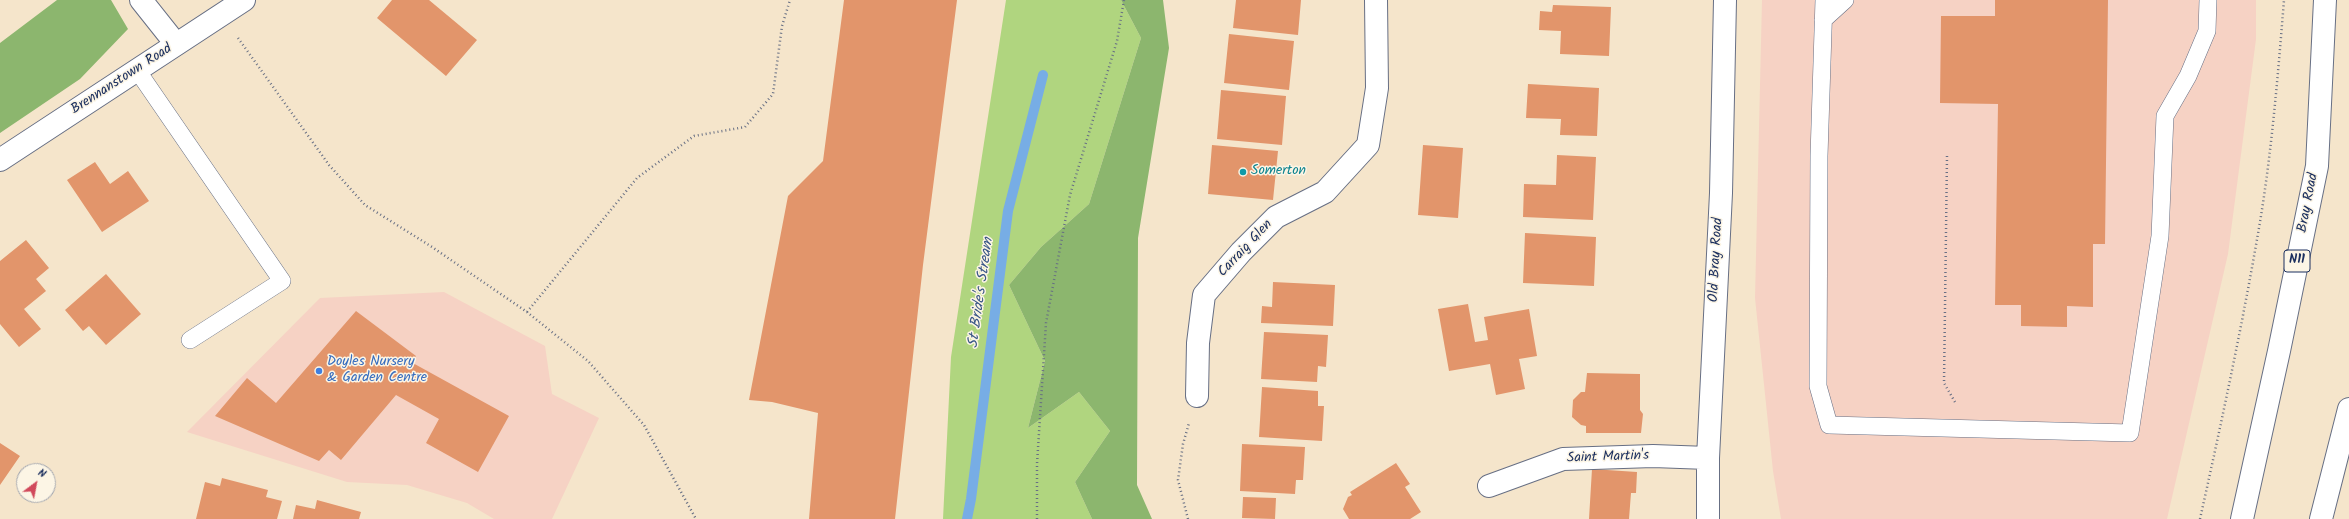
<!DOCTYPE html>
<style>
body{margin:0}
#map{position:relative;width:2349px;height:519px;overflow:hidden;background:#f5e5cb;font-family:Kalam,sans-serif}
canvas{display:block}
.north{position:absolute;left:16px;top:463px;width:40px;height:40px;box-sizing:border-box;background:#fcf5e5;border:1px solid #a2a6af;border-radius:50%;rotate:32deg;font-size:11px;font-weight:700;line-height:16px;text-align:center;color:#1b2f5e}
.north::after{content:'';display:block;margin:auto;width:14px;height:18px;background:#d1495b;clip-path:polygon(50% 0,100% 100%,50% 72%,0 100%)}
</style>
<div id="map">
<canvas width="2349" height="519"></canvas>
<div class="north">N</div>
</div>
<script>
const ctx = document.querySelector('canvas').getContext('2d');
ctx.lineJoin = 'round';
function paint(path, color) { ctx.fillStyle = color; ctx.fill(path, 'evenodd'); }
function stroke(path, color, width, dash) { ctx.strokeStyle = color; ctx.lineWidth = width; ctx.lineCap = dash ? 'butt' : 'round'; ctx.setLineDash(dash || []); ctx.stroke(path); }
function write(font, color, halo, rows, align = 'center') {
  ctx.font = font + ' Kalam,sans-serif'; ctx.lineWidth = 3; ctx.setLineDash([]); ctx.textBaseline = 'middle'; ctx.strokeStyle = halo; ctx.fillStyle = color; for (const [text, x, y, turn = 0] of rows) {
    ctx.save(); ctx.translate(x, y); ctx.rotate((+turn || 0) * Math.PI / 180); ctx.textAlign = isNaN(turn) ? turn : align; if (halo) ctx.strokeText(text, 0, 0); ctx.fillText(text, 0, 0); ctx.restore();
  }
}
paint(new Path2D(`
 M1762,0H2256V39L2228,254L2167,519H1781L1773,471L1755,298Z
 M444,292L545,346L552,394L599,418L552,519H494L467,503L407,485L347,482L187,432L320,298Z`), '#f6d2c4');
paint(new Path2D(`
 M1006,0H1121L1141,38L1089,204L1041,247L1009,285L1045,361L1028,428L1079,392L1110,431L1075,482L1092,519H943L951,357Z`), '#b0d57f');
paint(new Path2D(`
 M57,0H111L128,29L80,79L0,133V43Z
 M1121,0H1163L1169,48L1138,238L1137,485L1152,519H1092L1075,482L1110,431L1079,392L1028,428L1045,361L1009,285L1041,247L1089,204L1141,38Z`), '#8cb66e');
stroke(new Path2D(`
 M967,519L971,499L1008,211L1043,75`), '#77ade5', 10);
paint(new Path2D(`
 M392,0H429L477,40L446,76L377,18Z
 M844,0H957L923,265L895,519H809L818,413L772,402L749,400L788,196L823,161Z
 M1236,0H1301L1298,35L1233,28Z
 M1995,0H2108L2105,244H2093V307L2067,306V327L2021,326V305H1995L1998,104L1940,103L1941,16H1995Z
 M1553,5L1611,7L1609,56L1560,54L1561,31L1539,30L1540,11L1552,12Z
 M1229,34L1294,41L1289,90L1224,83Z
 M1528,84L1599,88L1597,136L1560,135L1561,119L1526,118Z
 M1221,90L1286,96L1282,145L1217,139Z
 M1212,145L1278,151L1273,200L1208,194Z
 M1423,145L1463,148L1458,218L1418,215Z
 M1557,155L1596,157L1593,220L1523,217L1524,184L1556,185Z
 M95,162L110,184L128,171L149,201L102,232L67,180Z
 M1525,233L1596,237L1594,286L1523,283Z
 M26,240L49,268L36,279L46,291L24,309L41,329L19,347L0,324V261Z
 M106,274L141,314L106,345L89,326L83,331L65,310Z
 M1273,282L1335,285L1333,326L1261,323L1262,306L1272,307Z
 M1468,304L1475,342L1488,340L1484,317L1529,309L1537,356L1519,359L1525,389L1496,395L1490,364L1449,371L1438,309Z
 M356,311L416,356L411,362L509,416L478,472L426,443L439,419L396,395L341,460L329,450L319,461L215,416L247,378L276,403Z
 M1264,332L1328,335L1326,367L1318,366L1317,382L1261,379Z
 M1587,373L1640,374V410L1643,414L1641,433H1586V426L1581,425L1572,417L1573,400L1581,392H1585Z
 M1262,387L1318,391V406H1324L1322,441L1259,437Z
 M0,443L20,456L0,485Z
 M1242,444L1305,447L1303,480H1296L1295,494L1240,491Z
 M1396,463L1410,484L1405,487L1421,512L1410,519H1349L1343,509L1348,497L1352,495L1350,492Z
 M1592,469L1637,472L1636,493H1631L1629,519H1589Z
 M222,478L268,490L266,497L282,501L277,519H196L205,482L220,486Z
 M1243,497L1276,498L1275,519L1242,518Z
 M317,500L361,512L359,519H293L296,505L315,509Z`), '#e2956b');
const lane = new Path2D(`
 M1824,0L1819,156L1818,386L1829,425L2130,433L2160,236L2165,116L2188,76L2207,31L2208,0
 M1823,20L1845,0
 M137,70L282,281L190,340`);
const street = new Path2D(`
 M141,0L176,44
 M1197,396L1198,343L1204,295L1241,252L1276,217L1325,192L1368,145L1377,88L1376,0
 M1489,486L1563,459L1653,456L1708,458
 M1708,519V458L1721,193L1725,0`);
const secondary = new Path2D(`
 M0,160L244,0`);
const highway = new Path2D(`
 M2242,519L2279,351L2317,166L2325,0
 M2321,519L2349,409`);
stroke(lane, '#676f84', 18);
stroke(street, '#676f84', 24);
stroke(secondary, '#676f84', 24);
stroke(highway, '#676f84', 24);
stroke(new Path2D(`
 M238,38L329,165L365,205L432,247L527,312L588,361L644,425L696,519
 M1947,156L1944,383L1955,402
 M527,312L637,178L694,136L745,127L773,94L782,26L790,0
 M1037,519V464L1046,323L1070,195L1117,41L1124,0
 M1188,519L1178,480L1183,444L1189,423
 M2200,519C2222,420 2243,322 2260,222C2272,149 2278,74 2284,0`), '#676f84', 2.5, [1, 3]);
stroke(lane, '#fff', 17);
stroke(street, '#fff', 22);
stroke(secondary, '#fff', 22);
stroke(highway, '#fff', 22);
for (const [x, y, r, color] of [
 [1243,172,4,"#0f9aa8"],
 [319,371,4,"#3f7fe0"]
]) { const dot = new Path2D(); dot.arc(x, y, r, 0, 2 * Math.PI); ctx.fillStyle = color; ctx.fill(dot); stroke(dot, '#fcf5e5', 1.5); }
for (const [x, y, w] of [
 [2297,261,26]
]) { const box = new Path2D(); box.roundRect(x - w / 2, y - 11, w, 22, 3); ctx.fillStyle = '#fcf5e5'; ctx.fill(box); stroke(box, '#1b2f5e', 1); }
write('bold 13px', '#1b2f5e', null, [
 ["N11",2297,261]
]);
write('14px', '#1b2f5e', '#fcf5e5', [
 ["Brennanstown Road",122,80,-33],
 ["Bray Road",2309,203,-79],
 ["Carraig Glen",1246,249,-47],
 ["Old Bray Road",1717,260,-87],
 ["Saint Martin's",1608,458,-2]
]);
write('14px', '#0d838f', '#fcf5e5', [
 ["Somerton",1251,172]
], 'left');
write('14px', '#366cbe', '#fcf5e5', [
 ["Doyles Nursery",327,363],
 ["& Garden Centre",327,379]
], 'left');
write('italic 15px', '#375586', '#fcf5e5', [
 ["St Bride's Stream",982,293,-82]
]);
</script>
